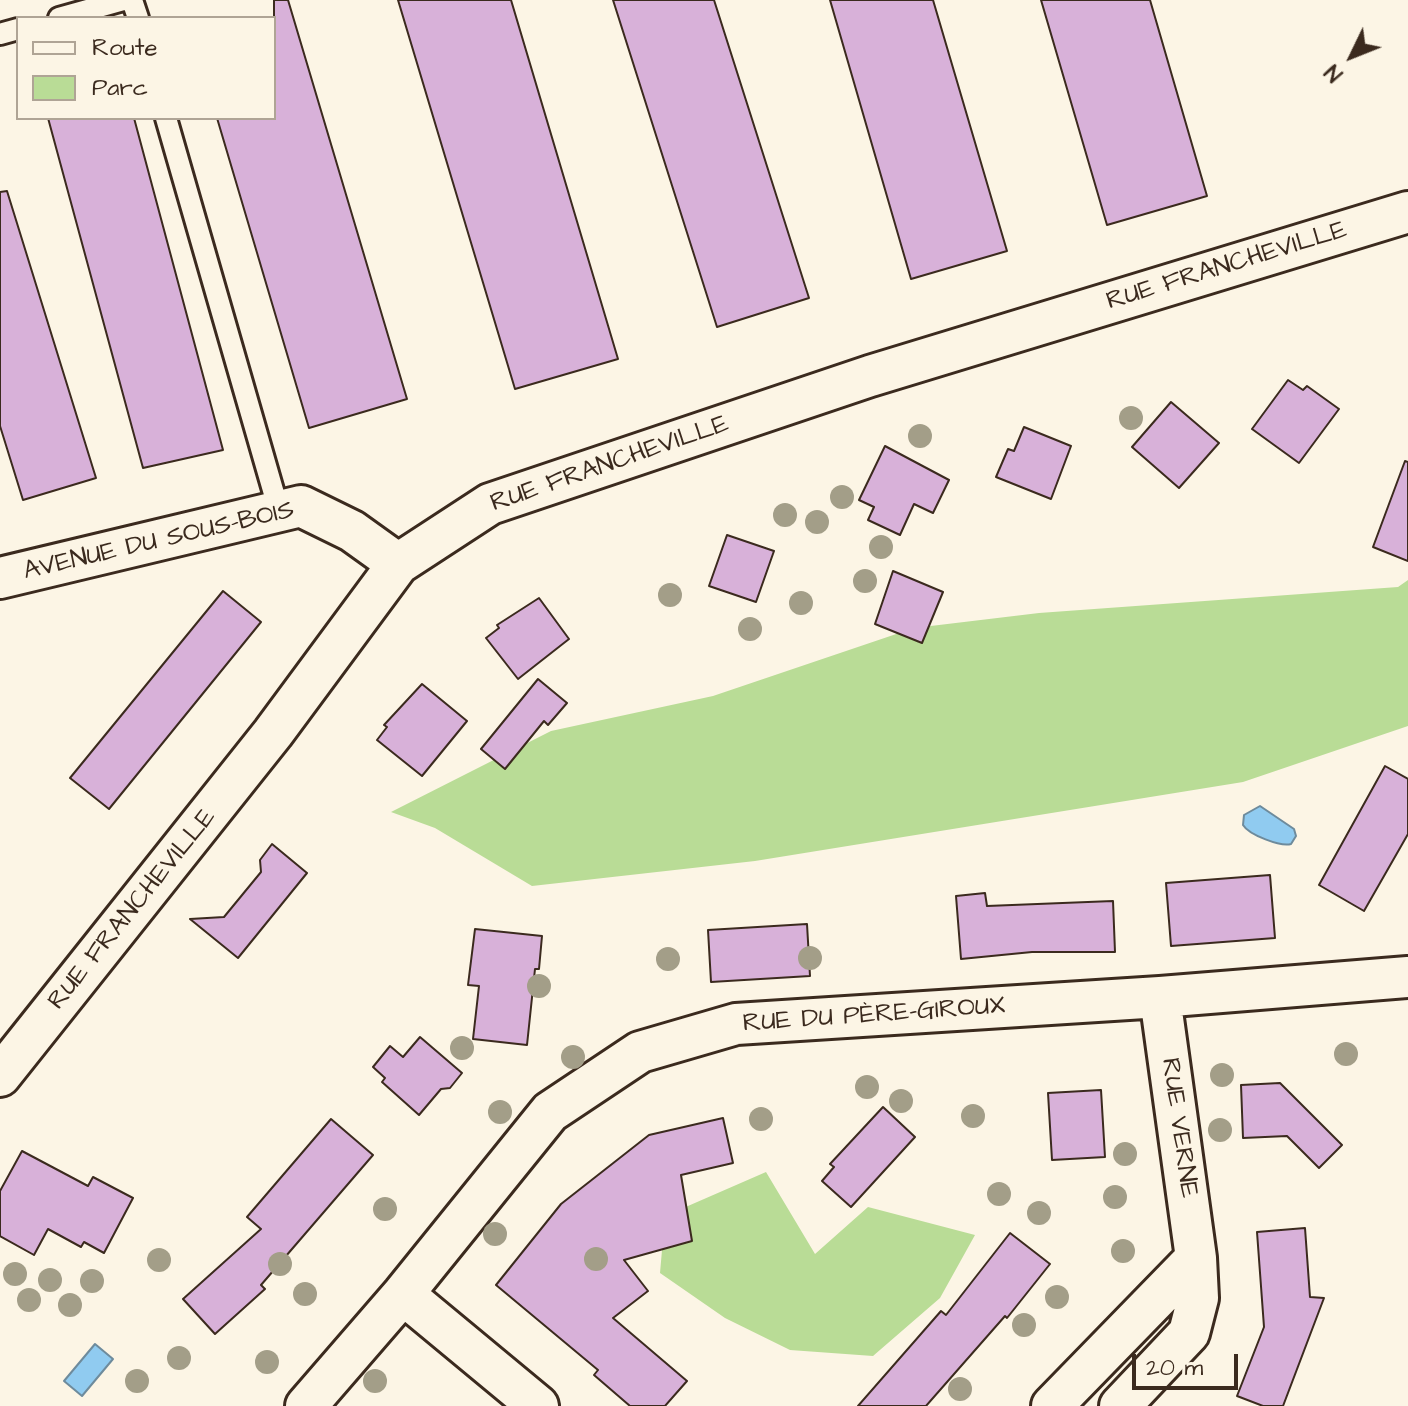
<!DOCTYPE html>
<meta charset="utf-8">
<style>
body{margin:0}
#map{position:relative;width:1408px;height:1406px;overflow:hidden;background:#fcf5e5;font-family:"Architects Daughter",sans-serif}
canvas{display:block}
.legend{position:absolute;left:16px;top:16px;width:260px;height:104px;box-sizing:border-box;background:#fcf5e5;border:2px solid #afa495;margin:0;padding:10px 14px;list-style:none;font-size:24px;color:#3b2a1e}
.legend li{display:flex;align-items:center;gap:16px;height:40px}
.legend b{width:40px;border:2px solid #afa495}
.north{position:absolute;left:1312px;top:16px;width:80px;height:80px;-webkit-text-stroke:6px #fcf5e5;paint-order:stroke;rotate:227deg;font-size:22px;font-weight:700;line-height:32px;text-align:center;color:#3b2a1e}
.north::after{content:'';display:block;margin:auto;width:28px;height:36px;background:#3b2a1e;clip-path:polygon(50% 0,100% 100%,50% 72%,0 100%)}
.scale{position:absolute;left:1132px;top:1354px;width:106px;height:36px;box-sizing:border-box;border:4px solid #3b2a1e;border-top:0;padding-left:10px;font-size:24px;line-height:28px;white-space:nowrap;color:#3b2a1e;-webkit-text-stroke:6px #fcf5e5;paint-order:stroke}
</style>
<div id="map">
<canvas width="1408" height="1406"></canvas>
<ul class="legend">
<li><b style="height:10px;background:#fcf5e5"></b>Route</li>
<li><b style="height:22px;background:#b9dc96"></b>Parc</li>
</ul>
<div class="north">N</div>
<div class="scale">20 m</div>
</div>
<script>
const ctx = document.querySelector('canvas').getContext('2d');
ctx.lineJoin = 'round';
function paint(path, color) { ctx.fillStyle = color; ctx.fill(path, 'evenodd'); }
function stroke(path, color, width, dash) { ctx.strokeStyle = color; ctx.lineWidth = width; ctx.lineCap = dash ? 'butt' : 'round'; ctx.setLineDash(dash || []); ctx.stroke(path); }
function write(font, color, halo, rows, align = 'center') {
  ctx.font = font + ' "Architects Daughter",sans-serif'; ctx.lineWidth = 6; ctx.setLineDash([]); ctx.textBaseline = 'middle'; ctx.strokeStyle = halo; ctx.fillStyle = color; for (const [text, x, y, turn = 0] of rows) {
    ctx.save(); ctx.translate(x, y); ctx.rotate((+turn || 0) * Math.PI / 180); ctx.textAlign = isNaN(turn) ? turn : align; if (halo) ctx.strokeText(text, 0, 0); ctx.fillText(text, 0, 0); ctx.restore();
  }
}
paint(new Path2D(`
 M1408,580V726L1243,782L755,861L532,886L435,828L391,812L551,731L713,696L914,628L1039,613L1398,587Z
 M766,1172L815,1254L868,1207L975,1235L940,1298L873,1356L790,1350L725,1318L660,1273L665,1216Z`), '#b9dc96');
const water = new Path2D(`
 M1260,806L1294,829L1296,836L1291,844C1281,847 1249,835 1243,825L1244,815Z
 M95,1344L113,1359L82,1396L64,1381Z`);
paint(water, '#90cbf0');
stroke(water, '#6e8b9c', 2);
const building = new Path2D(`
 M274,0H288L407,399L309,428L217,118H274Z
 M398,0H511L618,359L515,389Z
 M613,0H714L809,298L717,327Z
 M830,0H933L1007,251L911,279Z
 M1041,0H1150L1207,196L1107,225Z
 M48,118H134L223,450L143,468Z
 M7,191L96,478L23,500L0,426V192Z
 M1288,380L1303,390L1307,386L1339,409L1299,463L1252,429Z
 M1171,402L1219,443L1179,488L1132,447Z
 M1024,427L1071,446L1051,499L996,477L1008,449L1014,451Z
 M885,446L949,480L933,513L914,504L900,535L868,520L874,507L859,500Z
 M1405,461L1408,462V561L1373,547Z
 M727,535L774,551L756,602L709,586Z
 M893,571L943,592L922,643L875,624Z
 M223,591L261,622L109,809L70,778Z
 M539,598L569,639L518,679L486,638L499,628L497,625Z
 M538,679L567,703L548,725L544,721L505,769L481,749Z
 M422,684L467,721L422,776L377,740L387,727L384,725Z
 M1385,766L1408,779V834L1364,911L1319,885Z
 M272,844L307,873L238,958L190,919L224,917L261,872L260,860Z
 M1270,875L1275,938L1171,946L1166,883Z
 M985,893L987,906L1113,901L1115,952H1032L961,959L956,896Z
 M807,924L810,976L711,982L708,930Z
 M475,929L542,936L539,969H535L527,1045L473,1039L479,986L468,985Z
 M420,1037L462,1073L450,1088L441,1089L419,1115L382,1082L385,1078L373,1067L390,1046L403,1057Z
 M1280,1083L1342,1145L1319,1168L1287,1136L1243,1138L1241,1085Z
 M1101,1090L1105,1157L1052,1160L1048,1093Z
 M883,1107L915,1137L851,1207L822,1181L834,1167L830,1164Z
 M723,1118L733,1163L681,1175L692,1241L624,1260L648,1291L613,1318L687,1381L665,1406H630L594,1375L598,1370L496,1285L561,1204L649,1135Z
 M331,1119L373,1155L261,1285L265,1289L215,1334L183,1299L261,1229L247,1217Z
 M22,1151L88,1186L93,1177L133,1198L104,1253L84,1242L81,1247L48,1229L34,1255L0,1236V1191Z
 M1305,1228L1310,1297L1324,1298L1283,1406H1263L1237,1396L1264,1327L1257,1232Z
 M1010,1233L1050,1264L1007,1318L1005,1316L926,1406H858L941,1311L946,1315Z`);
paint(building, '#d8b1d9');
stroke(building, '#3b2a1e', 2);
const service = new Path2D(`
 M132,0L138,18
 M59,18L123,0
 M0,34L18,29
 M166,118L279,511`);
const minor = new Path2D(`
 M0,578L301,506L352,531L398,564
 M0,1076L273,733L398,564L490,504L870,376L1408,212
 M403,1294L538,1406
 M306,1406L403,1294L550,1112L640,1052L736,1024L1160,997L1408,977
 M1052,1406L1196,1258
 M1120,1406L1189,1333L1198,1298L1196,1258L1160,997`);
stroke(service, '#3b2a1e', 26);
stroke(minor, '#3b2a1e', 46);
stroke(service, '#fcf5e5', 20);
stroke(minor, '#fcf5e5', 40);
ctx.fillStyle = '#a39e88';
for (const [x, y] of [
 [1131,418],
 [920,436],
 [842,497],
 [785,515],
 [817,522],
 [881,547],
 [865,581],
 [670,595],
 [801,603],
 [750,629],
 [810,958],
 [668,959],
 [539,986],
 [462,1048],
 [1346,1054],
 [573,1057],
 [1222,1075],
 [867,1087],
 [901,1101],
 [500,1112],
 [973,1116],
 [761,1119],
 [1220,1130],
 [1125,1154],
 [999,1194],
 [1115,1197],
 [385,1209],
 [1039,1213],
 [495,1234],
 [1123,1251],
 [596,1259],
 [159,1260],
 [280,1264],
 [15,1274],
 [50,1280],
 [92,1281],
 [305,1294],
 [1057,1297],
 [29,1300],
 [70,1305],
 [1024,1325],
 [179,1358],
 [267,1362],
 [137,1381],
 [375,1381],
 [960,1389]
]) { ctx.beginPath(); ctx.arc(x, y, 12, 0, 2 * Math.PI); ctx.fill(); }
write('26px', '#3b2a1e', '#fcf5e5', [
 ["RUE FRANCHEVILLE",1227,267,-17],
 ["RUE FRANCHEVILLE",610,465,-19],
 ["AVENUE DU SOUS-BOIS",159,542,-13],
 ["RUE FRANCHEVILLE",133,910,-51],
 ["RUE DU PÈRE-GIROUX",874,1016,-4],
 ["RUE VERNE",1178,1128,82]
]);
</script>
